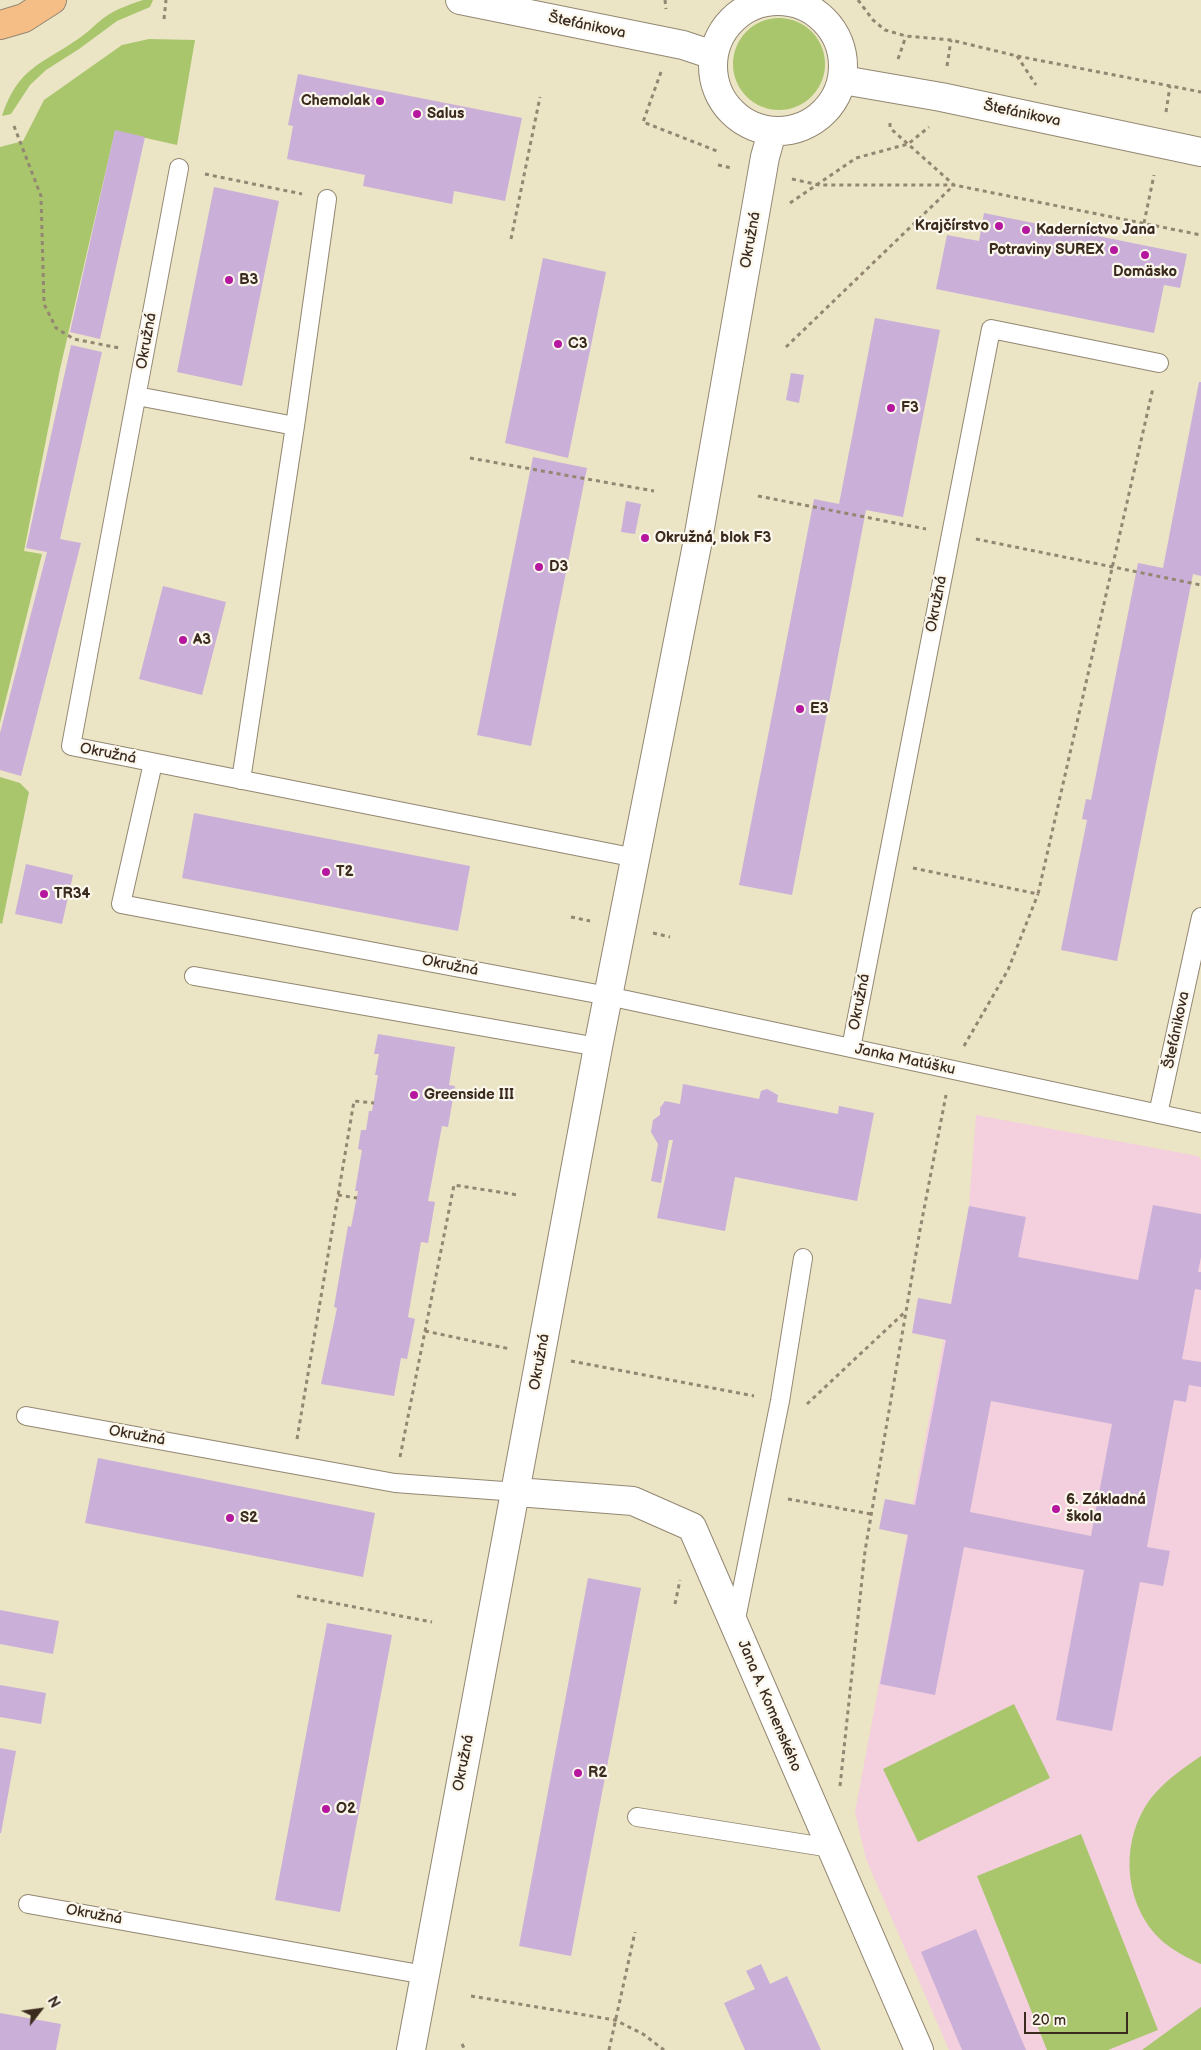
<!DOCTYPE html>
<meta charset="utf-8">
<style>
body{margin:0}
#map{position:relative;width:1201px;height:2050px;overflow:hidden;background:#ebe4c5;font-family:"Balsamiq Sans",sans-serif}
canvas{display:block}
.north{position:absolute;left:15px;top:1985px;width:50px;height:50px;-webkit-text-stroke:4px #fbf7ec;paint-order:stroke;rotate:60deg;font-size:14px;font-weight:700;line-height:20px;text-align:center;color:#3b2a1e}
.north::after{content:'';display:block;margin:auto;width:18px;height:22px;background:#3b2a1e;clip-path:polygon(50% 0,100% 100%,50% 72%,0 100%)}
.scale{position:absolute;left:1024px;top:2012px;width:104px;height:22px;box-sizing:border-box;border:2px solid #3b2a1e;border-top:0;padding-left:6px;font-size:15px;line-height:18px;white-space:nowrap;color:#3b2a1e;-webkit-text-stroke:4px #fbf7ec;paint-order:stroke}
</style>
<div id="map">
<canvas width="1201" height="2050"></canvas>
<div class="north">N</div>
<div class="scale">20 m</div>
</div>
<script>
const ctx = document.querySelector('canvas').getContext('2d');
ctx.lineJoin = 'round';
function paint(path, color) { ctx.fillStyle = color; ctx.fill(path, 'evenodd'); }
function stroke(path, color, width, dash) { ctx.strokeStyle = color; ctx.lineWidth = width; ctx.lineCap = dash ? 'butt' : 'round'; ctx.setLineDash(dash || []); ctx.stroke(path); }
function write(font, color, halo, rows, align = 'center') {
  ctx.font = font + ' "Balsamiq Sans",sans-serif'; ctx.lineWidth = 4.5; ctx.setLineDash([]); ctx.textBaseline = 'middle'; ctx.strokeStyle = halo; ctx.fillStyle = color; for (const [text, x, y, turn = 0] of rows) {
    ctx.save(); ctx.translate(x, y); ctx.rotate((+turn || 0) * Math.PI / 180); ctx.textAlign = isNaN(turn) ? turn : align; if (halo) ctx.strokeText(text, 0, 0); ctx.fillText(text, 0, 0); ctx.restore();
  }
}
paint(new Path2D(`
 M976,1115L1198,1156L1201,1160V2050H949L866,1859L855,1812L969,1206Z`), '#f4cfdd');
paint(new Path2D(`
 M143,0H153L150,7L117,21L79,49L46,70L30,85L11,114L2,116C18,67 41,65 78,39C89,32 97,22 108,15C119,8 131,4 143,0Z
 M733 64a46 46 0 1 1 92 0a46 46 0 1 1-92 0Z
 M149,39L195,40L177,145L115,131L60,369L24,551L42,554L0,723V147L23,141L44,100L122,45Z
 M0,777L20,783L29,792L2,924L0,923Z
 M1014,1704L1050,1778L918,1842L883,1769Z
 M1201,1756V1964C1187,1958 1174,1951 1162,1941C1125,1907 1120,1848 1145,1807C1158,1785 1181,1770 1201,1756Z
 M1081,1834L1158,2030L1108,2050H1047L977,1876Z
 M1201,2007V2050H1142Z`), '#a9c66d');
paint(new Path2D(`
 M298,74L522,118L505,201L454,191L452,204L363,186L365,175L287,159L293,126L288,125Z
 M115,130L145,137L100,339L70,332Z
 M214,187L279,201L242,386L177,372Z
 M984,213L1187,254L1180,288L1164,285L1154,333L936,289L947,235L979,241Z
 M543,258L606,272L568,458L505,443Z
 M875,318L940,330L903,517L866,510L792,895L739,885L814,499L839,504Z
 M71,345L102,352L60,539L81,543L21,776L0,770V733L47,552L26,548Z
 M791,373L804,375L799,403L786,400Z
 M1199,382H1201V576L1193,574L1117,961L1061,950L1087,820L1082,819L1086,799L1091,800L1138,563L1163,568Z
 M533,457L587,468L531,746L477,735Z
 M626,501L641,504L635,534L621,532Z
 M163,586L226,602L202,695L139,679Z
 M194,813L470,866L458,931L182,878Z
 M26,864L73,875L62,924L15,914Z
 M378,1034L455,1047L449,1085L455,1086L448,1127L442,1126L428,1201L435,1202L428,1243L421,1242L408,1317L415,1319L407,1359L401,1358L394,1396L321,1384L337,1308L334,1307L348,1226L351,1227L358,1191H355L362,1150L358,1149L361,1130H366L369,1111H372L378,1075H375L379,1054H374Z
 M683,1084L759,1099L761,1091L767,1089L778,1095L777,1102L838,1114L839,1106L874,1113L857,1201L735,1177L725,1231L657,1218L673,1140H669L661,1183L651,1181L658,1144L651,1132L653,1120L660,1115V1108L665,1101L680,1104Z
 M1153,1205L1201,1214V1257L1198,1272H1201V1290L1195,1289L1182,1359L1201,1362V1387L1189,1385L1186,1402L1174,1400L1147,1547L1170,1551L1163,1586L1140,1582L1112,1731L1056,1720L1084,1570L964,1547L935,1695L880,1684L908,1535L879,1529L885,1499L915,1505L946,1340L912,1333L918,1298L951,1304L969,1206L1026,1217L1018,1257L1138,1280ZM991,1401L1112,1424L1091,1536L970,1512Z
 M98,1458L375,1513L363,1577L85,1523Z
 M588,1578L641,1588L571,1956L519,1946Z
 M0,1610L59,1621L53,1654L0,1644Z
 M327,1623L392,1635L340,1912L275,1900Z
 M0,1685L46,1693L41,1724L0,1717Z
 M0,1748L16,1751L1,1833H0Z
 M976,1929L1020,2036L1026,2050H962L921,1952Z
 M761,1964L770,1984L787,1976L821,2050H745L724,2003L755,1989L746,1971Z
 M0,2013L61,2024L56,2050H0Z`), '#cab0d8');
const service = new Path2D(`
 M179,168L71,746L636,858
 M137,396L295,426
 M153,763L121,904L608,996L1201,1123
 M241,780L295,426L327,199
 M194,976L598,1047
 M851,1048L991,329L1159,363
 M1158,1114L1201,917
 M26,1416L395,1483L517,1492
 M735,1624L780,1401L803,1258
 M637,1817L831,1848
 M28,1904L425,1975`);
const minor = new Path2D(`
 M460,0L683,45L713,55
 M713 66a65 65 0 1 1 130 0a65 65 0 1 1-130 0Z
 M843,80L941,97L1201,152
 M517,1492L633,1501L692,1527L919,2050
 M411,2050L598,1047L697,545L765,157L772,132`);
const primary = new Path2D(`
 M0,25L24,18L52,0`);
stroke(service, '#938772', 20);
stroke(minor, '#938772', 30);
stroke(primary, '#938772', 30);
stroke(new Path2D(`
 M665,0L666,9
 M858,0L873,20L885,30L906,36L951,40L1017,56L1201,92
 M164,19L166,0
 M1017,56L1036,85
 M898,59L906,36
 M947,66L951,40
 M661,72L643,122L717,151
 M1166,112L1170,86
 M14,126L41,196L44,304L56,328L74,339L119,348
 M718,165L732,168
 M205,174L302,194
 M792,179L819,185H954L1201,235
 M790,203L856,158L908,144L929,127
 M1144,223L1154,175
 M511,239L540,97
 M786,347L954,185L890,128V121
 M470,458L654,491
 M758,496L926,529
 M976,539L1201,585
 M913,868L1038,894L1153,388
 M571,917L590,921
 M653,933L670,937
 M964,1046L1008,970L1038,894
 M338,1195L357,1198
 M425,1331L510,1349
 M571,1361L754,1396
 M807,1404L906,1311
 M297,1439L354,1101L374,1103
 M400,1457L454,1185L518,1195
 M788,1499L871,1514
 M297,1596L432,1622
 M675,1604L680,1580
 M840,1786L865,1551L920,1230L946,1095
 M471,1996L615,2020L643,2034L664,2050
 M462,2044L465,2050
 M609,2050L635,1932`), '#938772', 3, [4, 4]);
stroke(service, '#fff', 18);
stroke(minor, '#fff', 28);
stroke(primary, '#f6be87', 28);
for (const [x, y, r, color] of [
 [380,101,5,"#b5179e"],
 [417,114,5,"#b5179e"],
 [999,226,5,"#b5179e"],
 [1026,230,5,"#b5179e"],
 [1114,250,5,"#b5179e"],
 [1145,255,5,"#b5179e"],
 [229,280,5,"#b5179e"],
 [558,344,5,"#b5179e"],
 [891,408,5,"#b5179e"],
 [645,538,5,"#b5179e"],
 [539,567,5,"#b5179e"],
 [183,640,5,"#b5179e"],
 [800,709,5,"#b5179e"],
 [326,872,5,"#b5179e"],
 [44,894,5,"#b5179e"],
 [414,1095,5,"#b5179e"],
 [1056,1509,5,"#b5179e"],
 [230,1518,5,"#b5179e"],
 [578,1773,5,"#b5179e"],
 [326,1809,5,"#b5179e"]
]) { const dot = new Path2D(); dot.arc(x, y, r, 0, 2 * Math.PI); ctx.fillStyle = color; ctx.fill(dot); stroke(dot, '#fbf7ec', 2); }
write('15px', '#3b2a1e', '#fbf7ec', [
 ["Štefánikova",587,26,12],
 ["Štefánikova",1022,114,12],
 ["Okružná",751,240,-80],
 ["Okružná",147,341,-80],
 ["Okružná",937,604,-79],
 ["Okružná",108,754,11],
 ["Okružná",450,966,11],
 ["Okružná",860,1002,-79],
 ["Štefánikova",1177,1030,-78],
 ["Janka Matúšku",905,1060,12],
 ["Okružná",540,1362,-80],
 ["Okružná",137,1436,10],
 ["Jana A. Komenského",769,1706,67],
 ["Okružná",464,1763,-79],
 ["Okružná",94,1915,10]
]);
write('bold 15px', '#3b2a1e', '#fbf7ec', [
 ["Chemolak",370,101,"right"],
 ["Salus",427,114],
 ["Krajčírstvo",989,226,"right"],
 ["Kaderníctvo Jana",1036,230],
 ["Potraviny SUREX",1104,250,"right"],
 ["Domäsko",1145,272,"center"],
 ["B3",239,280],
 ["C3",568,344],
 ["F3",901,408],
 ["Okružná, blok F3",655,538],
 ["D3",549,567],
 ["A3",193,640],
 ["E3",810,709],
 ["T2",336,872],
 ["TR34",54,894],
 ["Greenside III",424,1095],
 ["6. Základná",1066,1500],
 ["škola",1066,1517],
 ["S2",240,1518],
 ["R2",588,1773],
 ["O2",336,1809]
], 'left');
</script>
